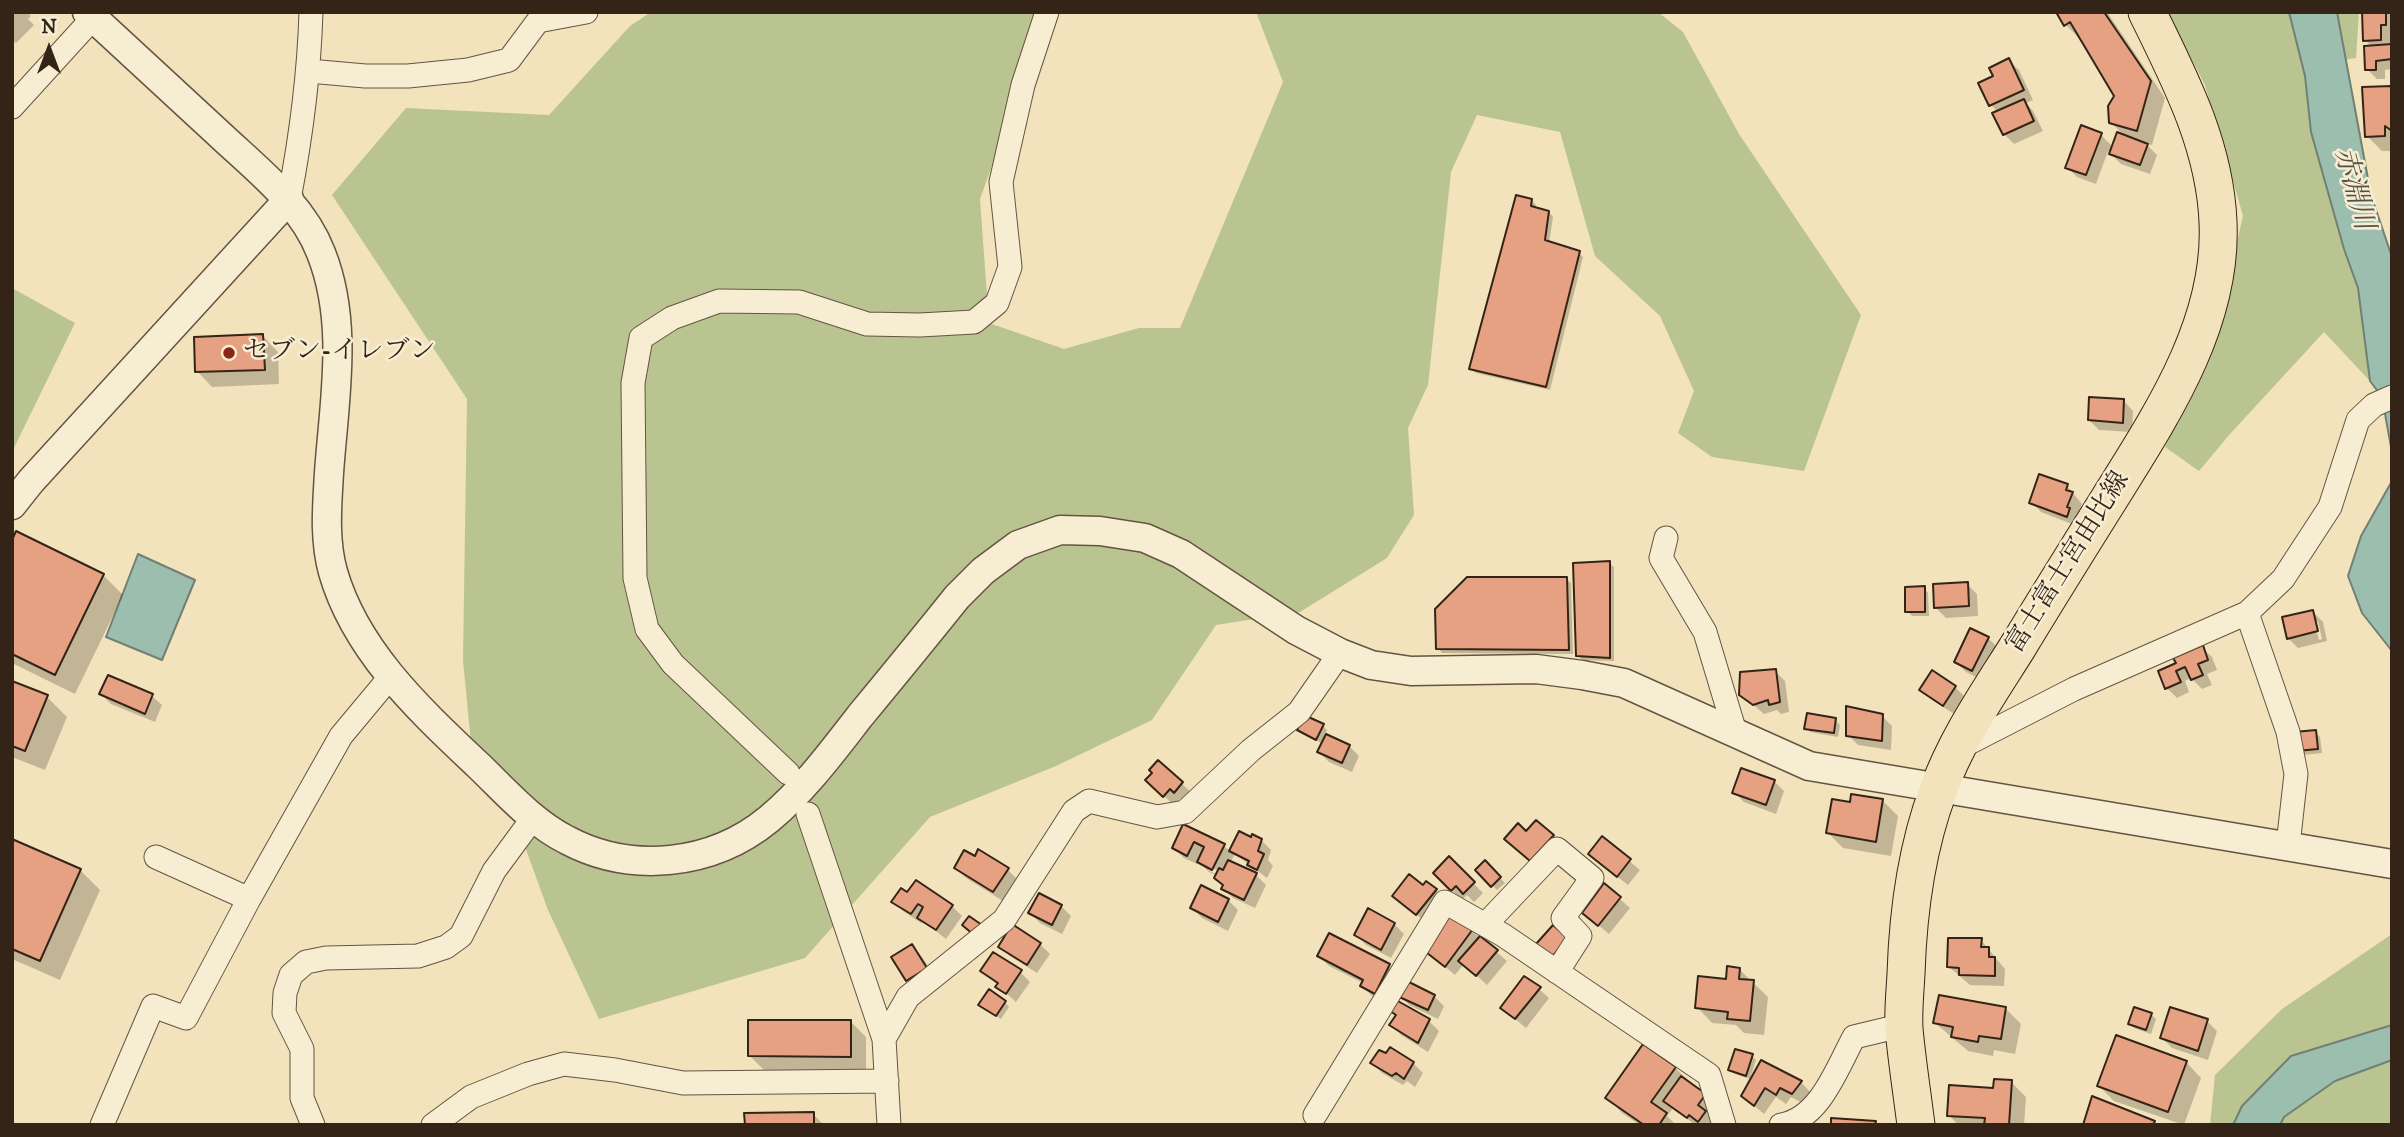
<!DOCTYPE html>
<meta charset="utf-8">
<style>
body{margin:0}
#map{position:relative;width:2404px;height:1137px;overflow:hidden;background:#f2e3bc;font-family:"IM FELL DW Pica",serif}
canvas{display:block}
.frame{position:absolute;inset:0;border:14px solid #342418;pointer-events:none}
.north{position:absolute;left:14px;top:14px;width:70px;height:70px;-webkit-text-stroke:5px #f7edd3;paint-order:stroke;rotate:0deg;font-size:19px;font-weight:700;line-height:28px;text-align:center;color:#342418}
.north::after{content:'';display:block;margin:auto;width:24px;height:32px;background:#342418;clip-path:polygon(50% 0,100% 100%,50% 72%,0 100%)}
</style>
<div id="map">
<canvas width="2404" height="1137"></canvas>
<div class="frame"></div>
<div class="north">N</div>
</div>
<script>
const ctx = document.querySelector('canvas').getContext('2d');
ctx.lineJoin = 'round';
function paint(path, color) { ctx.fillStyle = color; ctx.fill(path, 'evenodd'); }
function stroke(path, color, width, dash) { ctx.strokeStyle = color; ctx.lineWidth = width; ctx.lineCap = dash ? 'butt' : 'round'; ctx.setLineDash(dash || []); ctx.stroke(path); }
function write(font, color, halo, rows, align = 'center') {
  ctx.font = font + ' "IM FELL DW Pica","Noto Serif JP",serif'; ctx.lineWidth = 5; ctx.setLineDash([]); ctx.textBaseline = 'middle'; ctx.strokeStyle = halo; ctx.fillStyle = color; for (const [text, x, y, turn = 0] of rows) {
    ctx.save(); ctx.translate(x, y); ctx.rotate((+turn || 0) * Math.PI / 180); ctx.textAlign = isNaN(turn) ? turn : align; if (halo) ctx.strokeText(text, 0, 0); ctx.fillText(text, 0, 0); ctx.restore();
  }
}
paint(new Path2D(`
 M651,12H1047L980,199L989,323L1064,349L1139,328H1180L1283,82L1256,12H1658L1683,32L1739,134L1861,315L1804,471L1712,457L1678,433L1694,391L1660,316L1595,256L1560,132L1477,115L1451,172L1428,385L1408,428L1414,515L1387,558L1300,612L1216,625L1152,720L1056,766L930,817L805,958L599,1019L548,910L505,792L472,754L463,660L467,399L332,195L406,108L549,115L630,26Z
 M2167,12H2359L2356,58L2311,65L2344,212L2379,219L2392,268V372L2370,381L2324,332L2230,434L2199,471L2165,447L2213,345L2243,216L2205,85Z
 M12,288L75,323L12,452Z
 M2392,934V1125H2210L2215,1075L2282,1009Z`), '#bac491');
const water = new Path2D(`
 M2289,12H2337L2371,195L2392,257V471L2391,447L2382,397L2370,381L2358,288L2344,249L2311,132L2305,76Z
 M2392,481V651L2362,613L2348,576L2361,536Z
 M138,554L195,580L162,660L106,637Z
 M2392,1025V1060L2335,1081L2284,1117L2280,1125H2233L2242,1106L2291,1056Z`);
paint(water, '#9bbeaf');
stroke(water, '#728073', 2);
paint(new Path2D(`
 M12,12H27L31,16L28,19L34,25L16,43L12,40Z
 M2058,12H2107L2165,98L2152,145L2145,143L2157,155L2150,174L2121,164L2108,151L2096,184L2077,177L2067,167L2101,135L2113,147L2126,138L2111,122L2116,97L2081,40L2066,25Z
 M2364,12L2392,14V69L2385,70V79H2377L2367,69L2372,47L2365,40Z
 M2009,61L2019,70L2033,100L2026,103L2033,111L2043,131L2014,144L2004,134L1998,112L1991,105L1981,84L1995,77Z
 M2392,87V151H2382L2367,136Z
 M1531,200L1536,205L1535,209L1549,212L1553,217L1549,243L1579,253L1583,257L1550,390L1476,373L1471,369Z
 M263,336L278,352L279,384L212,387L197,371Z
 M2124,401L2133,411L2132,432L2099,430L2089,420Z
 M2067,486L2082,504L2077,517V526L2041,512L2031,502Z
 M12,544L103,575L123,595L75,694L12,663Z
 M1609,563L1614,567V661L1582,660L1578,655Z
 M1566,579L1571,583L1573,654L1442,653L1438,648Z
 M1967,584L1977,594L1978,616L1946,618L1936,608Z
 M1924,588L1928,593L1929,616H1912L1907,611Z
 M2313,612L2323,622L2327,641L2298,648L2288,638ZM2314,621H2318L2322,639L2319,640Z
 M1988,638L1998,648L1982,680L1966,672L1956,662Z
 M2202,648L2212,657L2217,670L2207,674L2212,685L2202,689L2191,678L2185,681L2189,692L2177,698L2167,688L2178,664Z
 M1775,671L1785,681L1789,712L1781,714L1777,710L1764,714L1741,694Z
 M12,683L47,697L67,717L45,770L12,757Z
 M1955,687L1965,697L1954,714L1931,699L1921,690Z
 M101,694L152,696L162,705L155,722L111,704Z
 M1882,716L1892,726L1891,750L1858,745L1848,735Z
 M1835,720L1840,725L1838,737L1810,732L1806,728Z
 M1323,726L1327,730L1325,735L1349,746L1359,756L1352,772L1329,762L1319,752L1323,744L1299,730Z
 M2316,732L2320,737L2322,753L2302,755L2297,750Z
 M1158,762L1192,793L1185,801L1181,798L1174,805L1157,790L1154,773Z
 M1774,781L1784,791L1776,814L1744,802L1734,792Z
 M1883,801L1898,816L1891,856L1843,848L1828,833L1851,804Z
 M1184,827L1224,846L1231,852L1240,834L1261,840L1271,850L1268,860L1273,866L1267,878L1235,854L1230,863L1256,875L1266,885L1255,908L1233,898L1223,888L1224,886L1217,876L1209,872L1199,862L1197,864L1184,858L1174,848ZM1208,866L1221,872L1219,876L1208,870Z
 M1602,838L1640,870L1628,885L1600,863Z
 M12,841L80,870L100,890L60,980L12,959Z
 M979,852L1008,870L1018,880L1003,901L966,878L956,868L976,858Z
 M1449,859L1483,893L1474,902L1467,895L1462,900L1435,873Z
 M1485,863L1505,883L1497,890L1477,870Z
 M1423,887L1436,890L1445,900L1427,923L1394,896Z
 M908,894L952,906L962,916L946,939L923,921L921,923L903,911L894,902Z
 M1620,899L1630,908L1609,934L1584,913Z
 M1228,900L1238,910L1228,931L1202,918L1192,908Z
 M1061,906L1071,916L1062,934L1040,923L1030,913Z
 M1369,911L1394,924L1404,934L1391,958L1366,945L1356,935Z
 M1472,931L1507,961L1487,985L1464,964L1455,975L1424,949Z
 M1330,935L1389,966L1399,976L1386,1002L1372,996L1362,986L1363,983L1329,966L1319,956Z
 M1981,940L2005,969L2004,986L1970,985L1949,967Z
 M1040,944L1050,954L1037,973L1010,956L1000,946Z
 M912,947L922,957L936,978L917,990L907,980Z
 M1739,969L1768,997L1764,1035L1744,1033L1736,1025L1712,1023L1697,1007Z
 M982,971L1020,972L1030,982L1016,1002Z
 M1539,989L1549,998L1526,1028L1502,1008Z
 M1400,995L1434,996L1444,1006L1438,1019L1409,1005Z
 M1005,1002L1009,1007L1001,1019L985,1009Z
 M1397,1002L1429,1021L1439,1031L1428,1052L1401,1035L1392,1025L1398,1015Z
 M2006,1009L2021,1024L2015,1054L1994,1050L1993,1056L1968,1051L1935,1023Z
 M2151,1014L2156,1019L2151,1034L2134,1028L2130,1024Z
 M2207,1021L2217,1031L2208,1060L2172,1048L2162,1038Z
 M851,1022L866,1037V1072L765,1071L750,1056Z
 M1752,1056L1756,1060L1750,1079L1735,1074L1730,1070Z
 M2186,1062L2201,1078L2184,1125L2114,1101L2099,1086Z
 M1372,1063H1413L1423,1073L1415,1087L1407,1081L1403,1085L1382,1073Z
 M1762,1063L1801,1082L1810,1092L1802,1103L1791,1097L1786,1104L1776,1097L1764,1114L1743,1096Z
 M1675,1068L1715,1105L1708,1115L1715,1122L1713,1125H1695L1673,1108L1667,1116L1676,1125H1640L1622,1113L1607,1097Z
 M2011,1082L2026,1097L2024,1125H1958L1949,1115Z
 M813,1114L824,1125H746Z`), '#0003');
const building = new Path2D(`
 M2056,12H2104L2151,81L2137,131L2109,123L2108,106L2114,96L2070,22L2064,26Z
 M2362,12H2386V25H2381V40L2363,41Z
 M2392,44V59L2376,61V70H2365L2364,46Z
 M2009,58L2024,90L1989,106L1978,83L1993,76L1989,68Z
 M2392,86V131L2385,126V136L2365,137L2362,87Z
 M2024,99L2034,121L2003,135L1992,113Z
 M2081,125L2102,133L2086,175L2065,168Z
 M2117,132L2148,144L2140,165L2109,154Z
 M1516,195L1532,199L1531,206L1549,211L1545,240L1580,251L1546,387L1469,369Z
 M263,334L265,370L195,372L194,337Z
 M2089,397L2124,399L2123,423L2088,420Z
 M2039,474L2068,484L2066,490L2073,492L2067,507L2070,508L2067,517L2029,503Z
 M16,531L104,574L55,675L12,654V540Z
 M1610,561V658L1576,656L1573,563Z
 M1467,577H1567L1569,650L1436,649L1435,609Z
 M1968,582L1969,606L1934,608L1933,584Z
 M1925,586V612H1905V587Z
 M2313,610L2318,631L2287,639L2282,617Z
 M1970,628L1989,637L1972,671L1954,662Z
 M2203,645L2208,660L2198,664L2203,675L2191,680L2185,667L2176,671L2181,682L2165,689L2158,671L2176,663L2173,658Z
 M1776,669L1780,702L1769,705L1768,700L1753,705L1739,695L1740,672Z
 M1932,670L1956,686L1943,706L1919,690Z
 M108,675L153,694L145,714L99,694Z
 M12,681L48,695L25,751L12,746Z
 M1846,706L1883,714L1882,741L1846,736Z
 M1807,713L1836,718L1834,733L1804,729Z
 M1304,715L1324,724L1316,740L1297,730Z
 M2316,730L2318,749L2296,751L2294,732Z
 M1326,734L1350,745L1342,763L1317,752Z
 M1158,760L1183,782L1174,793L1170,789L1163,797L1145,780L1152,773L1149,770Z
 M1741,768L1775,780L1766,805L1732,793Z
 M1851,794L1883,799L1876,842L1826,833L1832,799L1850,802Z
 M1536,820L1554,835L1530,861L1504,839L1518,823L1526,831Z
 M1183,824L1225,844L1212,870L1197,862L1204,847L1194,842L1187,856L1172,848Z
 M1239,831L1251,837L1252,834L1262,839L1258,851L1264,854L1257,870L1247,865L1249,861L1229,851Z
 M1602,836L1631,859L1617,877L1588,854Z
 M12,839L81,869L40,961L12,949Z
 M978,849L1009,868L993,892L954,868L964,850L975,856Z
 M1449,856L1475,882L1463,894L1456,886L1451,891L1433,873Z
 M1228,860L1257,873L1244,900L1221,889L1223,885L1214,878L1219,868L1223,870Z
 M1485,860L1501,877L1491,887L1475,870Z
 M1409,874L1423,885L1426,881L1437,889L1416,915L1392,896Z
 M916,880L953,905L936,930L917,918L923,907L918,904L911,914L891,902L901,888L907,892Z
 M1604,883L1621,897L1598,926L1582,913Z
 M1201,885L1229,899L1218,922L1190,908Z
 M1039,893L1062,905L1052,925L1028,913Z
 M1368,908L1395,923L1381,950L1354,935Z
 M1450,912L1473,929L1445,967L1422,949Z
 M969,916L982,925L974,935L962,925Z
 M1012,924L1041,943L1027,965L998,947Z
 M1553,925L1568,938L1552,957L1536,944Z
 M1329,933L1390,964L1375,994L1360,986L1363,980L1317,956Z
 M1480,936L1498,950L1476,976L1458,961Z
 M1948,938H1982L1981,947H1989V957H1995V976L1959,975V968L1947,967Z
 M912,944L927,968L906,981L891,957Z
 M993,952L1022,970L1006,994L995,987L998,983L980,971Z
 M1727,966L1740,968L1739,979L1754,980L1750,1021L1727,1019L1728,1012L1695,1008L1698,976L1726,979Z
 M1524,976L1541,987L1515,1019L1500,1008Z
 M1405,980L1435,995L1428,1010L1397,996Z
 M989,989L1006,1001L996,1016L978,1005Z
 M1939,995L2006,1007L2001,1039L1979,1036L1978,1042L1951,1037L1953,1027L1933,1023Z
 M1396,1000L1430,1019L1418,1043L1389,1025L1396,1015L1390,1011Z
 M2134,1007L2152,1013L2146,1030L2128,1024Z
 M2170,1007L2208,1019L2198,1051L2160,1038Z
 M748,1020H851V1057L748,1056Z
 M2116,1035L2187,1061L2168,1112L2097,1086Z
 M1643,1044L1676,1067L1651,1102L1667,1113L1659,1125H1644L1605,1098Z
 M1390,1047L1414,1062L1404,1079L1396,1073L1392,1076L1370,1063L1379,1050L1386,1053Z
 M1735,1049L1753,1054L1746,1076L1728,1070Z
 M1761,1060L1802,1081L1792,1094L1780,1088L1776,1095L1765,1088L1754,1106L1741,1096Z
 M1681,1076L1706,1094L1698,1105L1706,1111L1698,1122L1689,1115L1687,1118L1663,1101Z
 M1994,1079L2012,1080L2009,1125H1984L1985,1118L1947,1116L1949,1085L1993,1088Z
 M2092,1096L2155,1121L2153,1125H2083Z
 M814,1112V1125H745L744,1113Z
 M1831,1118L1876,1121L1875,1125H1831Z`);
paint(building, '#e6a082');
stroke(building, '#342418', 2);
const minor = new Path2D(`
 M309,71L365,76H408L468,70L509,60L538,21L586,12
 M12,107L93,18
 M289,199C301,137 309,76 311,12
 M1666,538L1661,558L1705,632L1735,732
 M2247,613L2288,732L2296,774L2288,845
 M1959,748L2074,689L2247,613L2283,579L2330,507L2358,420L2374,405L2392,397
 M788,773L673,664L647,629L635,578L633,383L641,338L672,318L719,301L799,302L867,324L920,325L974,322L997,303L1010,267L1001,182L1023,85L1047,12
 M808,814L884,1039L889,1125
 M156,857L249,899
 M1485,925L1557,849L1592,878L1563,918L1580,936L1557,972
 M884,1039L908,997L1004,920L1074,811L1089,801L1157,817L1185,812L1251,750L1299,712L1340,653
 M1315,1115L1445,902L1503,935L1709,1075L1724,1125
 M102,1125L153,1006L186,1018L249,899L341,736L391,676
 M313,1125L302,1098V1049L284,1013L285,993L291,975L306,962L326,958L418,956L446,947L461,936L494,871L533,818
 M433,1125L471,1097L528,1074L564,1064L615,1070L683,1083L887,1081
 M1781,1125C1820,1119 1837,1068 1854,1037L1904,1025`);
const tertiary = new Path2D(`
 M87,12C130,52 174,92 217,132C255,168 302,203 321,253C349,323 334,401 329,473C327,506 324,540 333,572C356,652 421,711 479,766C506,792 533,823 567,840C631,874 712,866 769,819C804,790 832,752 860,716C893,676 925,637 957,597L983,571L1018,545L1060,530L1100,531L1145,538L1181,554L1296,630L1340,653L1371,665L1411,671L1536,669L1582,675L1624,683L1809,766L2392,864
 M12,505L31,481L289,199`);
const primary = new Path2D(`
 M1916,1125C1912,1093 1907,1061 1904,1029C1903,1011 1905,992 1906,974C1908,911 1916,850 1938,791C1956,740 1988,694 2017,648C2046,600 2076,552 2106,504C2158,420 2223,326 2218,222C2215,146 2180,79 2147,12`);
stroke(minor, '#645441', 25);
stroke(tertiary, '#645441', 31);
stroke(primary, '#342418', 39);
stroke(minor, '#f7edd3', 23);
stroke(tertiary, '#f7edd3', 28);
stroke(primary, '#f2e3bc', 37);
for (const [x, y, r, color] of [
 [229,353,7,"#8f2418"]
]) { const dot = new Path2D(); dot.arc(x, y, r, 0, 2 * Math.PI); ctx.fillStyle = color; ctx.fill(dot); stroke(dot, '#f7edd3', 2.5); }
write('26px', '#342418', '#f7edd3', [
 ["セブン-イレブン",243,353]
], 'left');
write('26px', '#342418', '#f7edd3', [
 ["富士富士宮由比線",2069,563,-58]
]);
write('italic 28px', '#535245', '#f7edd3', [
 ["赤淵川",2352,189,75]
]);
</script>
